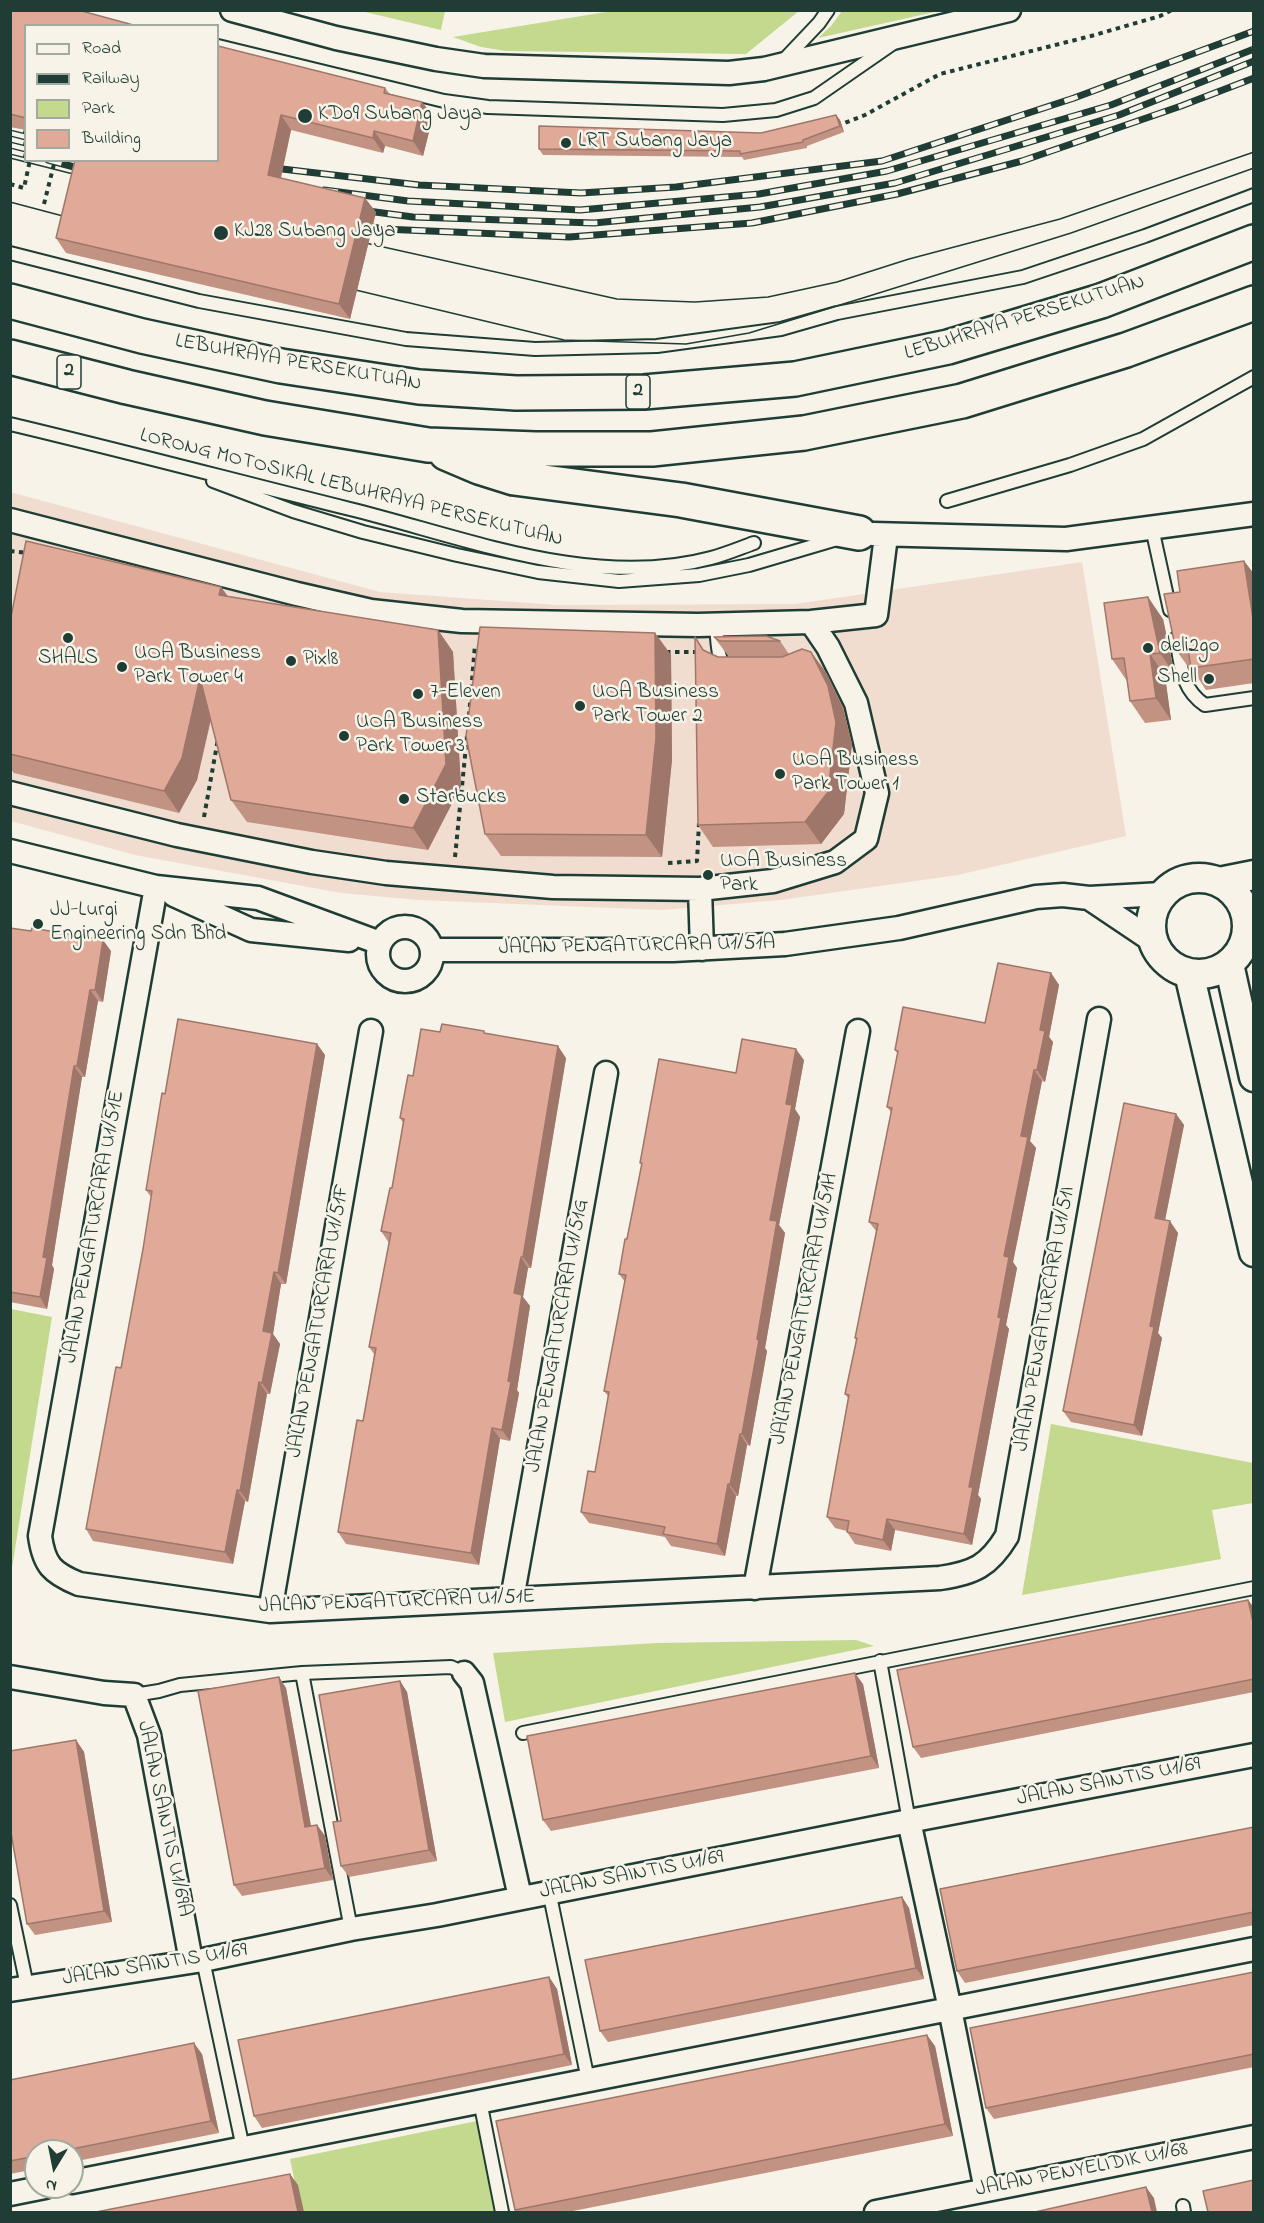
<!DOCTYPE html>
<style>
body{margin:0}
#map{position:relative;width:1264px;height:2223px;overflow:hidden;background:#f7f3e8;font-family:"Indie Flower",sans-serif}
canvas{display:block}
.frame{position:absolute;inset:0;border:12px solid #1f3d34;pointer-events:none}
.legend{position:absolute;left:24px;top:24px;width:195px;height:138px;box-sizing:border-box;background:#f7f3e8;border:2px solid #a1aaa0;margin:0;padding:8px 10px;list-style:none;font-size:18px;color:#1f3d34}
.legend li{display:flex;align-items:center;gap:12px;height:30px}
.legend b{width:30px;border:2px solid #a1aaa0}
.north{position:absolute;left:24px;top:2139px;width:60px;height:60px;box-sizing:border-box;background:#f7f3e8;border:2px solid #a1aaa0;border-radius:50%;rotate:190deg;font-size:16px;font-weight:700;line-height:24px;text-align:center;color:#1f3d34}
.north::after{content:'';display:block;margin:auto;width:21px;height:27px;background:#1f3d34;clip-path:polygon(50% 0,100% 100%,50% 72%,0 100%)}
</style>
<div id="map">
<canvas width="1264" height="2223"></canvas>
<div class="frame"></div>
<ul class="legend">
<li><b style="height:8px;background:#f7f3e8"></b>Road</li>
<li><b style="height:8px;background:#1f3d34"></b>Railway</li>
<li><b style="height:16px;background:#c3d98e"></b>Park</li>
<li><b style="height:16px;background:#e1aa98"></b>Building</li>
</ul>
<div class="north">N</div>
</div>
<script>
const ctx = document.querySelector('canvas').getContext('2d');
ctx.lineJoin = 'round';
function paint(path, color) { ctx.fillStyle = color; ctx.fill(path, 'evenodd'); }
function stroke(path, color, width, dash) { ctx.strokeStyle = color; ctx.lineWidth = width; ctx.lineCap = dash ? 'butt' : 'round'; ctx.setLineDash(dash || []); ctx.stroke(path); }
function write(font, color, halo, rows, align = 'center') {
  ctx.font = font + ' "Indie Flower",sans-serif'; ctx.lineWidth = 5; ctx.setLineDash([]); ctx.textBaseline = 'middle'; ctx.strokeStyle = halo; ctx.fillStyle = color; for (const [text, x, y, turn = 0] of rows) {
    ctx.save(); ctx.translate(x, y); ctx.rotate((+turn || 0) * Math.PI / 180); ctx.textAlign = isNaN(turn) ? turn : align; if (halo) ctx.strokeText(text, 0, 0); ctx.fillText(text, 0, 0); ctx.restore();
  }
}
paint(new Path2D(`
 M10,492L380,592L557,605L795,604L1082,562L1126,836L958,875L781,900L662,910L418,900L341,893L135,855L11,821Z`), '#f0ddd0');
paint(new Path2D(`
 M361,11L445,10V11L441,30Z
 M612,11V10L799,11L746,54L506,51L481,47L453,37Z
 M842,11V10L939,11L818,38L831,26Z
 M11,1309L52,1317L11,1574L10,1309Z
 M1051,1424L1253,1463V1503L1212,1510L1221,1559L1022,1595Z
 M856,1640L874,1646L505,1722L493,1653L657,1643Z
 M477,2121L496,2212H301L290,2159Z`), '#c3d98e');
const service = new Path2D(`
 M218,46L444,101L488,107L723,115L776,110L814,98L892,44
 M783,61L819,23L828,10
 M10,253L199,301L406,339L535,349L657,346L781,329L837,313L1023,277L1145,236L1254,195
 M10,424C124,451 237,481 350,509C464,537 593,590 711,558C726,554 740,548 754,543
 M213,481L293,511L363,532L457,555L538,572L619,581L699,575L749,565L837,539
 M947,501L1070,465L1143,439L1254,377
 M1152,528L1170,610
 M716,627C718,640 716,662 729,669
 M1176,638C1181,665 1181,689 1205,705L1254,698
 M880,1661L909,1821
 M302,1673L351,1929
 M134,1695L159,1691L180,1685L302,1673L451,1667L464,1673
 M523,1733L1254,1588
 M549,1891L588,2080
 M10,1905L27,1986
 M203,1960L243,2148
 M480,2101L502,2212
 M1183,2206L1184,2212`);
const minor = new Path2D(`
 M232,10L336,38L436,59L484,66L729,73L764,69L1009,10
 M10,520L297,594L371,611L462,621L698,625L811,622L876,615L886,536
 M873,534L1066,539L1254,514
 M10,793L177,835L312,862L386,873L553,887L700,889L773,881L835,862L866,839L877,793L856,703L828,647L811,622
 M10,851L156,887L258,898L380,943
 M156,887L40,1536C44,1565 52,1573 79,1584L270,1611L940,1578C974,1573 989,1566 1007,1536L1099,1019
 M700,889L702,949
 M174,895L251,930L349,940
 M1089,898L1153,941
 M378 954a27 27 0 1 1 54 0a27 27 0 1 1-54 0Z
 M432,950H673L785,944L899,928L1036,897L1063,895L1089,898L1162,894
 M755,1588L858,1031
 M512,1599L606,1073
 M270,1611L371,1031
 M464,1673L472,1683L520,1897
 M10,1677L104,1693L134,1695L149,1735L191,1961
 M909,1821L950,2009L986,2190
 M10,1990L203,1960L351,1929L437,1915L909,1821L1254,1755
 M72,2182L1254,1949
 M10,2194L45,2187
 M876,2212L1254,2137`);
const tertiary = new Path2D(`
 M1151 926a48 48 0 1 1 96 0a48 48 0 1 1-96 0Z
 M1219,882L1254,875
 M1229,964L1254,1077
 M1189,973L1254,1252`);
const trunk = new Path2D(`
 M10,301L142,336L281,366L419,387L516,393L644,392L795,379L948,347L1101,301L1254,242
 M10,357L127,387L265,418L428,445L536,449H652L804,433L962,401L1126,350L1254,303
 M446,453L479,467L514,478L681,500L859,533`);
stroke(service, '#1f3d34', 16);
stroke(minor, '#1f3d34', 27);
stroke(tertiary, '#1f3d34', 33);
stroke(trunk, '#1f3d34', 38);
stroke(new Path2D(`
 M837,126L865,115L940,74L1091,36L1160,16L1172,10
 M10,184L24,188L30,160
 M10,551L28,553
 M666,652H700
 M469,716L475,645
 M204,817L218,739
 M455,857L467,736
 M668,863L697,861L699,823`), '#1f3d34', 4, [4.5, 4.5]);
stroke(service, '#f7f3e8', 12);
stroke(minor, '#f7f3e8', 22);
stroke(tertiary, '#f7f3e8', 28);
stroke(trunk, '#f7f3e8', 33);
stroke(new Path2D(`
 M10,158L89,178
 M10,202L78,220
 M352,240L617,299L695,302L768,297L837,282L909,259L1060,219L1254,152
 M339,286L564,340L686,344L749,333L866,297L1071,233L1254,168`), '#1f3d34', 1.5);
const rail = new Path2D(`
 M10,127L26,131
 M10,139L26,143
 M10,151L26,155
 M48,160L89,171
 M265,167L419,185L581,193L676,187L882,161L1074,98L1254,31
 M324,190L408,201L580,210L759,194L887,171L1111,105L1254,49
 M360,210L413,217L594,223L760,207L895,183L1119,115L1254,61
 M356,224L383,229L569,237L752,223L897,194L1022,161L1181,106L1254,78`);
stroke(rail, '#1f3d34', 7);
stroke(rail, '#f7f3e8', 4.5, [14]);
stroke(new Path2D(`
 M44,204L55,160`), '#1f3d34', 4, [4.5, 4.5]);
paint(new Path2D(`
 M10,10L26,26V130L10,127Z
 M218,46L385,88L390,94L422,102L433,116L423,156L385,146L383,153L291,130L281,178L376,212L350,319L66,253L56,238Z
 M836,115L840,120L844,132L807,146V148L744,160L742,157L543,155L539,149L761,133Z
 M1244,561L1254,574V683L1206,690L1194,672H1192L1176,650L1180,592Z
 M221,587L228,597L438,630L453,652L461,786L428,850L247,822L231,800L211,720L197,780L179,813L14,773L10,768V617Z
 M1163,619L1175,675L1165,676L1171,720L1145,723L1130,701L1127,681L1112,659Z
 M655,633L671,655L672,760L662,857L501,856L485,834Z
 M714,637L780,641L789,654L811,652L827,674L843,708L852,744L844,814L821,844L713,847L698,825L705,651L718,657H729Z
 M10,928L111,951L103,1002L98,1001L85,1077H82L52,1265L54,1269L47,1309L10,1302Z
 M1051,973L1059,985L1049,1037L1053,1042L1045,1082L1042,1081L1030,1141L1036,1148L1013,1262L1017,1268L1006,1325L1009,1329L978,1495L981,1499L972,1545L895,1530L891,1551L855,1544L847,1532V1531L835,1528L827,1517L848,1398L845,1394L856,1340L855,1338L876,1231L869,1222L891,1112L887,1107L898,1054L895,1050L985,1023Z
 M486,1034L566,1058L531,1268H528L523,1297L530,1306L517,1390L519,1393L510,1441L500,1439L479,1565L346,1544L338,1532L363,1421L374,1354L369,1347L389,1243L381,1231L392,1188L403,1123L400,1118L413,1076Z
 M317,1044L325,1055L286,1284H281L273,1334L280,1344L270,1394H267L248,1502L245,1501L233,1564L93,1541L86,1529L121,1368L143,1249L151,1197L146,1190L165,1094Z
 M804,1060L795,1109L800,1117L779,1225L785,1233L765,1348L767,1351L750,1446L747,1445L738,1496H736L725,1556L671,1546L665,1537L589,1523L581,1512L595,1472L608,1396L604,1391L625,1282L619,1274L642,1165L640,1163L736,1073Z
 M1176,1114L1184,1125L1165,1220L1178,1233L1158,1333L1162,1338L1142,1436L1071,1422L1063,1411Z
 M1248,1600L1254,1608V1692L921,1758L913,1747Z
 M279,1677L286,1688L311,1826L317,1825L325,1836L333,1880L242,1896L234,1885Z
 M400,1681L407,1692L437,1861L349,1877L341,1866V1821Z
 M863,1684L879,1768L551,1831L543,1820Z
 M76,1740L84,1752L112,1922L35,1935L27,1924Z
 M1254,1827V1925L965,1983L957,1971Z
 M902,1897L909,1908L924,1979L608,2042L600,2031Z
 M1254,1972V2067L994,2119L986,2108Z
 M549,1977L557,1989L572,2065L262,2128L254,2116Z
 M935,2046L953,2136L568,2212H516L515,2210Z
 M202,2054L219,2133L72,2162V2151H36V2169L10,2174V2080Z`), '#c29283');
paint(new Path2D(`
 M422,102L433,116L423,156L413,141Z
 M281,115L291,130L278,190L268,175Z
 M836,115L840,120L844,132L840,126Z
 M374,131L385,146L383,153L373,138Z
 M365,198L376,212L350,319L339,304Z
 M1244,561L1254,574V625Z
 M221,587L237,609L219,595Z
 M1148,597L1163,619L1175,675L1160,653Z
 M438,630L453,652L461,786L428,850L413,828Z
 M655,633L671,655L672,760L662,857L646,835Z
 M811,652L827,674L843,708L852,744L844,814L821,844L805,822Z
 M1150,654L1165,676L1171,720L1156,698Z
 M200,678L215,700L197,780L179,813L164,791Z
 M103,940L111,951L103,1002L95,990Z
 M1051,973L1059,985L1049,1037L1053,1042L1045,1082L1037,1070L1040,1030Z
 M90,990L98,1001L85,1077L77,1066Z
 M317,1044L325,1055L286,1284L278,1273Z
 M558,1046L566,1058L531,1268L523,1257Z
 M796,1049L804,1060L795,1109L800,1117L779,1225L785,1233L765,1348L767,1351L750,1446L742,1434L757,1339L770,1220L786,1104Z
 M74,1066L82,1077L52,1265L54,1269L47,1309L40,1297L43,1257Z
 M1034,1070L1042,1081L1030,1141L1036,1148L1013,1262L1017,1268L1006,1325L1009,1329L978,1495L981,1499L972,1545L964,1534L969,1487L998,1317L1004,1256L1021,1136Z
 M1176,1114L1184,1125L1163,1230L1155,1218Z
 M1170,1221L1178,1233L1158,1333L1162,1338L1142,1436L1134,1425L1150,1326Z
 M521,1257L528,1268L523,1297L530,1306L517,1390L519,1393L510,1441L502,1430L514,1293Z
 M274,1272L281,1284L273,1334L280,1344L270,1394L262,1383L263,1331Z
 M259,1382L267,1394L248,1502L240,1491Z
 M492,1428L500,1439L479,1565L471,1553Z
 M740,1434L747,1445L738,1496L730,1485Z
 M728,1484L736,1496L725,1556L717,1544Z
 M237,1490L245,1501L233,1564L225,1552Z
 M887,1519L895,1530L891,1551L883,1540Z
 M1248,1600L1254,1608V1626Z
 M855,1673L863,1684L879,1768L871,1756Z
 M279,1677L286,1688L313,1838L305,1827Z
 M400,1681L407,1692L437,1861L429,1850Z
 M76,1740L84,1752L112,1922L104,1911Z
 M317,1825L325,1836L333,1880L325,1868Z
 M902,1897L909,1908L924,1979L916,1968Z
 M549,1977L557,1989L572,2065L564,2054Z
 M927,2035L935,2046L953,2136L945,2124Z
 M194,2043L202,2054L219,2133L211,2121Z
 M290,2174L298,2185L304,2212H298Z
 M1146,2187L1154,2198L1157,2212H1152Z`), '#9e776a');
const building = new Path2D(`
 M10,10H78L137,26H26V118L10,114Z
 M218,46L385,88L384,93L422,102L413,141L374,131L373,138L281,115L268,175L365,198L339,304L56,238L75,160H218Z
 M836,115L840,126L803,140V142L740,154V151L539,149V126L761,133Z
 M26,541L221,587L219,595L438,630L446,764L413,828L231,800L200,678L182,758L164,791L10,754V617H11Z
 M1244,561L1254,625V659L1191,668L1188,649L1176,650L1164,594L1180,592L1177,571Z
 M1148,597L1160,653L1150,654L1156,698L1130,701L1124,658L1112,659L1104,603Z
 M480,627L655,633L656,738L646,835L485,834L466,736Z
 M766,636L780,641H720L714,637Z
 M695,637L703,650L718,657H782L802,649L811,652L828,686L836,722L828,792L805,822L698,825Z
 M10,928L31,931L32,928L103,940L95,990H90L77,1066H74L43,1257L47,1258L40,1297L10,1292Z
 M998,963L1051,973L1040,1030L1045,1031L1037,1070H1034L1021,1136L1028,1137L1004,1256L1009,1257L998,1317L1001,1318L969,1487H973L964,1534L887,1519L883,1540L847,1532L849,1521L827,1517L849,1395L845,1394L857,1338H855L878,1224L869,1222L892,1108L887,1107L898,1051L895,1050L903,1007L985,1023Z
 M178,1019L317,1044L278,1273L274,1272L263,1331L272,1333L262,1383L259,1382L240,1491L237,1490L225,1552L86,1529L116,1367L121,1368L143,1249L152,1191L146,1190L162,1093L165,1094Z
 M442,1024L484,1031V1033L558,1046L523,1257H521L514,1293L522,1295L508,1381L511,1382L502,1430L492,1428L471,1553L338,1532L357,1420L363,1421L376,1348L369,1347L391,1233L381,1231L390,1188H392L404,1119L400,1118L408,1075L413,1076L421,1029L440,1032Z
 M742,1039L796,1049L786,1104L792,1105L770,1220L777,1221L757,1339L759,1340L742,1434H740L730,1485L728,1484L717,1544L663,1534L665,1527L581,1512L588,1471L595,1472L609,1392L604,1391L626,1275L619,1274L625,1239H627L642,1163H640L659,1059L736,1073Z
 M1124,1103L1176,1114L1155,1218L1170,1221L1150,1326L1154,1327L1134,1425L1063,1411Z
 M1248,1600L1254,1626V1679L913,1747L897,1670Z
 M855,1673L871,1756L543,1820L527,1736Z
 M279,1677L305,1827L317,1825L325,1868L234,1885L198,1691Z
 M400,1681L429,1850L341,1866L333,1822L341,1821L319,1695Z
 M76,1740L104,1911L27,1924L10,1827V1751Z
 M1254,1827V1912L957,1971L940,1889Z
 M902,1897L916,1968L600,2031L585,1960Z
 M1254,1972V2054L986,2108L970,2028Z
 M549,1977L564,2054L254,2116L238,2040Z
 M927,2035L945,2124L515,2210L496,2121Z
 M194,2043L211,2121L62,2151H36V2156L10,2161V2080Z
 M290,2174L298,2212H96Z
 M1254,2180V2212H1208L1203,2191Z
 M1146,2187L1152,2212H1035Z`);
paint(building, '#e1aa98');
stroke(building, '#9e776a', 1.5);
for (const [x, y, r, color] of [
 [305,116,8,"#1f3d34"],
 [566,143,6,"#1f3d34"],
 [221,233,8,"#1f3d34"],
 [68,638,6,"#1f3d34"],
 [1148,648,6,"#1f3d34"],
 [291,661,6,"#1f3d34"],
 [122,667,6,"#1f3d34"],
 [1209,679,6,"#1f3d34"],
 [418,694,6,"#1f3d34"],
 [580,706,6,"#1f3d34"],
 [344,736,6,"#1f3d34"],
 [780,774,6,"#1f3d34"],
 [404,799,6,"#1f3d34"],
 [708,875,6,"#1f3d34"],
 [38,924,6,"#1f3d34"]
]) { const dot = new Path2D(); dot.arc(x, y, r, 0, 2 * Math.PI); ctx.fillStyle = color; ctx.fill(dot); stroke(dot, '#f7f3e8', 2); }
for (const [x, y, w] of [
 [69,372,24],
 [638,392,24]
]) { const box = new Path2D(); box.roundRect(x - w / 2, y - 17, w, 34, 4.5); ctx.fillStyle = '#f7f3e8'; ctx.fill(box); stroke(box, '#1f3d34', 1.5); }
write('bold 20px', '#1f3d34', null, [
 ["2",69,372],
 ["2",638,392]
]);
write('21px', '#1f3d34', '#f7f3e8', [
 ["KD09 Subang Jaya",318,116],
 ["LRT Subang Jaya",578,143],
 ["KJ28 Subang Jaya",234,233],
 ["deli2go",1160,648],
 ["UOA Business",134,655],
 ["Park Tower 4",134,679],
 ["SHALS",68,660,"center"],
 ["Pixl8",303,661],
 ["Shell",1197,679,"right"],
 ["7-Eleven",430,694],
 ["UOA Business",592,694],
 ["Park Tower 2",592,718],
 ["UOA Business",356,724],
 ["Park Tower 3",356,748],
 ["UOA Business",792,762],
 ["Park Tower 1",792,786],
 ["Starbucks",416,799],
 ["UOA Business",720,863],
 ["Park",720,887],
 ["JJ-Lurgi",50,912],
 ["Engineering Sdn Bhd",50,936]
], 'left');
write('21px', '#1f3d34', '#f7f3e8', [
 ["LEBUHRAYA PERSEKUTUAN",1025,319,-17],
 ["LEBUHRAYA PERSEKUTUAN",298,364,10],
 ["LORONG MOTOSIKAL LEBUHRAYA PERSEKUTUAN",351,489,14],
 ["JALAN PENGATURCARA U1/51A",637,947,-1],
 ["JALAN PENGATURCARA U1/51E",95,1227,-80],
 ["JALAN PENGATURCARA U1/51H",806,1309,-79],
 ["JALAN PENGATURCARA U1/51I",1046,1319,-80],
 ["JALAN PENGATURCARA U1/51F",320,1321,-80],
 ["JALAN PENGATURCARA U1/51G",559,1336,-80],
 ["JALAN PENGATURCARA U1/51E",397,1603,-2],
 ["JALAN SAINTIS U1/69",1109,1783,-11],
 ["JALAN SAINTIS U1/69A",163,1819,78],
 ["JALAN SAINTIS U1/69",632,1876,-11],
 ["JALAN SAINTIS U1/69",155,1966,-9],
 ["JALAN PENYELIDIK U1/68",1082,2171,-11]
]);
</script>
